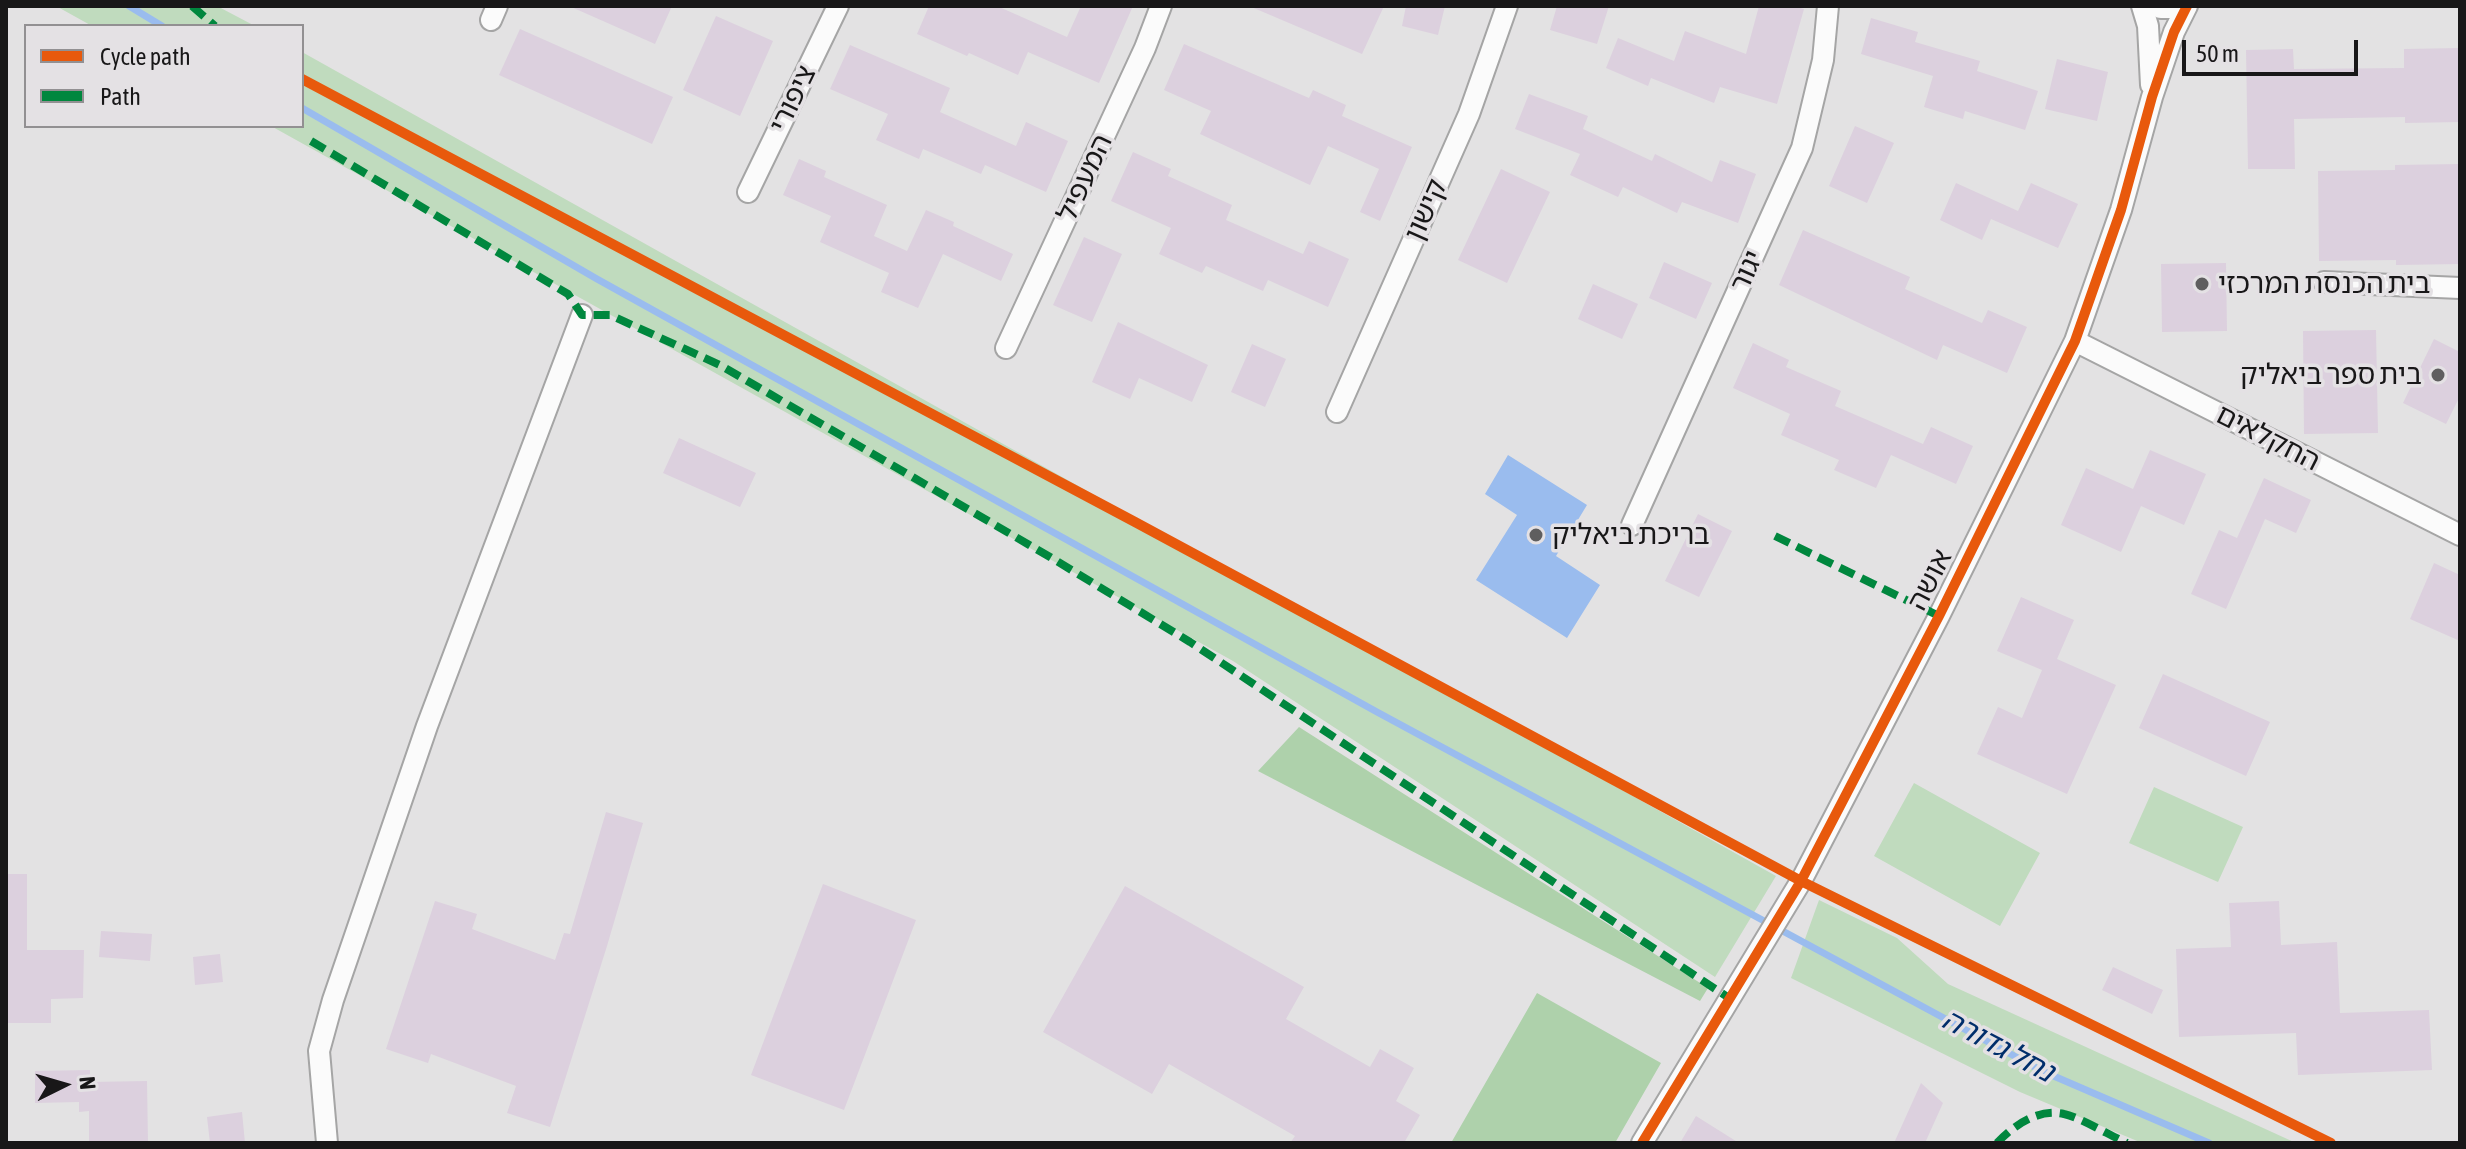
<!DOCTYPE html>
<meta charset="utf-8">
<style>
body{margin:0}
#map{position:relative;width:2466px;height:1149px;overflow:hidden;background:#e3e2e3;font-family:"Asap Condensed",sans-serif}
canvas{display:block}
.frame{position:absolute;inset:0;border:8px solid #181718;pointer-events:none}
.legend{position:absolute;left:24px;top:24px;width:280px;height:104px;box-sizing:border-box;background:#e4e1e4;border:2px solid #929092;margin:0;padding:10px 14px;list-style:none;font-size:24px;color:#181718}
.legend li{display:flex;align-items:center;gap:16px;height:40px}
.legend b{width:40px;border:2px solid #929092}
.north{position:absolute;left:24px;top:1045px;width:80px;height:80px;-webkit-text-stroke:6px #e4e1e4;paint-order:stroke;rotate:85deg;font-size:22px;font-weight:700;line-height:32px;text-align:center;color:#181718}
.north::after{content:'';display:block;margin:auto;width:28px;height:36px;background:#181718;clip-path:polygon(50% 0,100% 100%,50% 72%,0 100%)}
.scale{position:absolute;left:2182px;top:40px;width:176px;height:36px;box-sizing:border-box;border:4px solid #181718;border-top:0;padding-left:10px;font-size:24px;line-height:28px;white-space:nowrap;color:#181718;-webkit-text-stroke:6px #e4e1e4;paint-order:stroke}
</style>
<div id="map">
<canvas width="2466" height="1149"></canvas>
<div class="frame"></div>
<ul class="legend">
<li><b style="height:10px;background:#e8590c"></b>Cycle path</li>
<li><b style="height:10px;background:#00873e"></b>Path</li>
</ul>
<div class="north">N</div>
<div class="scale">50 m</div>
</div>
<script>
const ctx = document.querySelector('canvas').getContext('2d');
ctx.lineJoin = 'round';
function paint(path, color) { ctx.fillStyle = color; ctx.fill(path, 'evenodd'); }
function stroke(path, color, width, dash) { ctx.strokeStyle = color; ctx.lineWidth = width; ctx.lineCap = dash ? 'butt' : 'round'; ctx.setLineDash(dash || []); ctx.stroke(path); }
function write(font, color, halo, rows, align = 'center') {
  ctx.font = font + ' "Asap Condensed","Noto Sans Hebrew",sans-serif'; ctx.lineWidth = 7; ctx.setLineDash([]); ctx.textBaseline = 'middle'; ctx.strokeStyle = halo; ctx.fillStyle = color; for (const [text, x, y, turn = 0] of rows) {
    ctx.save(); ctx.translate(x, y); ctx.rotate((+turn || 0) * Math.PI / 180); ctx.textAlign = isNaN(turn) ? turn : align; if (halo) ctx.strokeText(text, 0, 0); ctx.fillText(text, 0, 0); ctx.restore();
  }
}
paint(new Path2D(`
 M56,6H217L255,26H92Z
 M302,52L1776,876L1715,977L1233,661L271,126H302Z
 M1914,783L2040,853L2000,926L1874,856Z
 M2154,787L2243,827L2218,882L2129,843Z
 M1819,900L1897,938L1948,984L2296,1143H2142L2020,1092L1791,978Z`), '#c0dbbe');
paint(new Path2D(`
 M1299,727L1708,988L1700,1001L1258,771Z
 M1537,993L1661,1063L1615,1143H1451Z`), '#aed1ab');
paint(new Path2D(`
 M1508,455L1587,505L1556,556L1600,585L1567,638L1476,580L1517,515L1485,494Z`), '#9abcee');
stroke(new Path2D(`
 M129,6L162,26
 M302,108L597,279L1377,712L2042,1071L2209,1143`), '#9abcee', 7);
paint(new Path2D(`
 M569,6H672L655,44Z
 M929,6H997L1067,37L1081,6H1133L1099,83L1028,52L1018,75L969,53L967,56L917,34Z
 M1249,6H1384L1362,54Z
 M1406,6H1445L1438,35L1402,26Z
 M1557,6H1609L1597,44L1550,30Z
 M1759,6H1793L1804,9L1777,104L1720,87L1714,103L1651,78L1648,86L1606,68L1618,38L1674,61L1685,31L1746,54Z
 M716,16L773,41L740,116L683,90Z
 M1871,18L1918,32L1915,42L1980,61L1977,71L2038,91L2025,130L1965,111L1963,119L1924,107L1933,76L1861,54Z
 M520,29L673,97L652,144L499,75Z
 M1184,44L1309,98L1313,90L1346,105L1342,116L1412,147L1380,221L1360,212L1379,169L1328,146L1310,185L1200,134L1211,111L1164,90Z
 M850,45L950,88L940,112L1016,146L1026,122L1068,141L1046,192L985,165L981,174L923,149L919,159L876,140L888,114L830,89Z
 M2460,48V122L2405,123V117L2294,119L2295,169H2248L2246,50L2293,49L2294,69L2404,68V49Z
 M2057,59L2108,72L2097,121L2045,109Z
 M1529,94L1588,116L1583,129L1652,161L1655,154L1712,182L1720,160L1756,174L1738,223L1682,202L1677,213L1623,187L1618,197L1570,175L1580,154L1515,129Z
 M1855,126L1894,143L1867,203L1829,186Z
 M1133,152L1171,169L1168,176L1232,205L1226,220L1303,254L1309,241L1349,259L1328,307L1268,280L1263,291L1206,266L1202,273L1159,254L1171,228L1111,201Z
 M799,159L826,171L824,177L887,205L874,236L907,251L926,210L954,222L953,226L1013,254L1001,281L943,254L918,308L881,292L889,273L820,242L831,216L783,195Z
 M2460,164V264L2396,265V260L2319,261L2318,171L2395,170V165Z
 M1501,169L1550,192L1507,283L1458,260Z
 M1956,183L2018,211L2031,183L2078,204L2058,248L1991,219L1982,240L1940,220Z
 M1803,230L1910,277L1905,289L1982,323L1988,310L2027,327L2007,373L1943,345L1937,360L1779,285Z
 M1084,237L1122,254L1092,322L1053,305Z
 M1664,262L1712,283L1696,319L1649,298Z
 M2226,263L2227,331L2162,332L2161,264Z
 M1593,284L1638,304L1622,339L1578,319Z
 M1118,322L1208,365L1192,402L1139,378L1130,399L1092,382Z
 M2376,330L2378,433L2304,434L2303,331Z
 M2434,339L2460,352V396L2446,424L2403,403Z
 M1753,343L1789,360L1786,367L1841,391L1835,406L1923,444L1931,427L1973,446L1956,484L1891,455L1876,488L1834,470L1839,460L1781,435L1790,414L1733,388Z
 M1252,344L1286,359L1265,407L1231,392Z
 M679,438L756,473L740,507L663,473Z
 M2150,450L2206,474L2184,525L2141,506L2121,552L2061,525L2086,468L2133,489Z
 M2264,478L2311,500L2296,533L2265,519L2226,609L2191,594L2219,530L2237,538Z
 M1698,514L1732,531L1699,597L1665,581Z
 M2434,563L2460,575V641L2410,619Z
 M2021,597L2074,620L2057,659L2116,685L2067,794L1977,754L1998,707L2022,718L2042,670L1997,651Z
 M2163,674L2270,722L2246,776L2139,728Z
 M606,812L643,823L607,946L550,1127L507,1113L516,1086L431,1054L428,1063L386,1049L435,901L477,914L472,929L555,960L564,933L570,934Z
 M6,874H27V950H84L83,998L51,999V1023H6Z
 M823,884L916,920L844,1110L751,1075Z
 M1125,886L1304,987L1286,1019L1370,1067L1380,1049L1414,1068L1396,1101L1420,1115L1404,1143H1290L1295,1136L1169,1064L1152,1094L1043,1032Z
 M2279,901L2281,945L2337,942L2340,1013L2429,1010L2432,1070L2298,1075L2296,1033L2179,1037L2176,949L2231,947L2229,903Z
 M101,931L152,934L150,961L99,957Z
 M220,954L223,982L195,985L193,957Z
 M2113,967L2163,990L2152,1014L2102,990Z
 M90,1070V1082L147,1081L148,1143H89V1111L79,1112V1102L35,1103V1071Z
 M1921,1083L1943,1103L1925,1143H1894Z
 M242,1112L245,1143H210L207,1117Z
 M1696,1116L1739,1143H1680Z`), '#dcd0de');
const minor = new Path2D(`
 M2142,6L2148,26L2151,85
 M491,20L497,6
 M748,192L838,6
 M2324,282L2460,288
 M2075,341L2460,535
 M1006,348L1145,48L1161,6
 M1337,412L1469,114L1507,6
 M1632,525L1802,148L1823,60L1828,6
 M327,1143L319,1051L333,1000L427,726L582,315
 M1642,1143L1801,881L1939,616L2075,341L2121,210L2152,97L2174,32L2187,6`);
const tertiary = new Path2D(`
 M2161,6H2176`);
stroke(minor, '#a5a5a5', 24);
stroke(tertiary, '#a5a5a5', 28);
stroke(minor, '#fbfbfb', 20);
stroke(tertiary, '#fbfbfb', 24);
stroke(new Path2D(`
 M192,6L215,26
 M311,141L568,294L582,315H610L720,365L1050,557L1190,642L1729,998
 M1775,536L1939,616
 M1997,1143C2013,1126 2038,1108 2064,1114C2079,1117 2111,1136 2127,1143`), '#00873e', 8, [16, 8]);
stroke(new Path2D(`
 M302,79L1135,522L1801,881L2331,1143
 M1642,1143L1801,881L1939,616L2075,341L2121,210L2152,97L2174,32L2187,6`), '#e8590c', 10);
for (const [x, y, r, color] of [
 [2202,284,8,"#5f5e5f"],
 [2438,375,8,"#5f5e5f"],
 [1536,535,8,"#5f5e5f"]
]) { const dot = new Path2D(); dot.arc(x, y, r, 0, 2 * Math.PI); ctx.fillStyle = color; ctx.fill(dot); stroke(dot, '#e4e1e4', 3); }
write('28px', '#181718', '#e4e1e4', [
 ["ציפורי",793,99,-64],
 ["המעפיל",1085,178,-65],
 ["קישון",1426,210,-66],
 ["יגור",1747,271,-66],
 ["החקלאים",2268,438,27],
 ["אושה",1930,580,-63]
]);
write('28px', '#181718', '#e4e1e4', [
 ["בית הכנסת המרכזי",2218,284],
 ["בית ספר ביאליק",2422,375,"right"],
 ["בריכת ביאליק",1552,535]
], 'left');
write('italic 30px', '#002e6b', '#e4e1e4', [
 ["נחל גדורה",1998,1046,28]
]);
</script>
